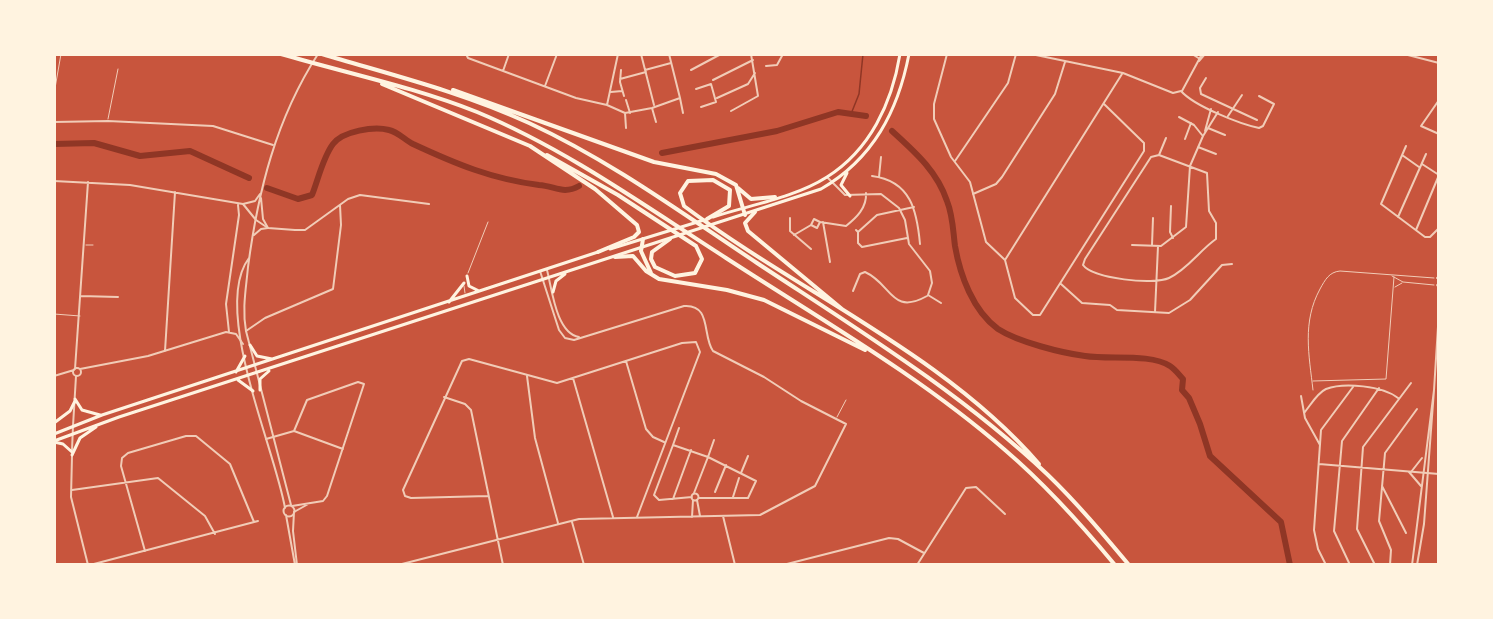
<!DOCTYPE html>
<style>
body{margin:0}
#map{position:relative;width:1493px;height:619px;overflow:hidden;background:#c8553d;font-family:"Sofia Sans Condensed",sans-serif}
canvas{display:block}
.frame{position:absolute;inset:0;border:56px solid #fff3e0;pointer-events:none}
</style>
<div id="map">
<canvas width="1493" height="619"></canvas>
<div class="frame"></div>
</div>
<script>
const ctx = document.querySelector('canvas').getContext('2d');
ctx.lineJoin = 'round';
function stroke(path, color, width, dash) { ctx.strokeStyle = color; ctx.lineWidth = width; ctx.lineCap = dash ? 'butt' : 'round'; ctx.setLineDash(dash || []); ctx.stroke(path); }
stroke(new Path2D(`
 M851,114L859,94L863,54`), '#8f3625', 1.5);
stroke(new Path2D(`
 M892,131C915,152 937,171 947,201C953,216 953,231 955,246C960,275 973,311 998,329C1018,342 1062,353 1085,356C1109,360 1150,353 1170,366C1175,369 1179,375 1183,379L1182,390L1189,398L1200,424L1210,456L1281,522L1290,565
 M54,144L94,143L140,156L190,151L249,178
 M662,153L777,131L838,112L866,116
 M267,188L298,199L312,195C318,180 323,157 333,144C343,131 374,126 389,130C398,132 405,140 413,144C456,164 492,179 539,185C555,186 563,195 579,186`), '#8f3625', 6);
stroke(new Path2D(`
 M54,94L61,54
 M108,119L118,69
 M86,245H93
 M468,273L488,222
 M1392,276L1403,282L1434,285
 M464,286L465,293
 M1395,287L1402,283
 M54,314L80,316
 M1313,381L1386,379L1394,277
 M1313,390C1309,355 1302,322 1320,289C1325,280 1329,272 1340,271L1434,278
 M837,417L846,400`), '#f1ccb7', 1);
stroke(new Path2D(`
 M466,54L468,58L576,98L607,105L625,113L652,108L680,98L669,54
 M641,54L654,105
 M947,54L934,104V119L951,157L970,182L986,242L1005,260
 M1031,54L1123,73L1173,93L1181,91C1194,106 1240,124 1259,128L1263,126L1274,104L1259,96
 M1192,54L1200,59
 M1199,61L1205,54
 M766,66L777,65L783,54
 M621,70L620,82L624,96
 M645,70L671,63
 M691,70L721,54
 M503,71L509,54
 M1206,78L1200,88L1201,94L1257,120
 M620,79L646,72
 M713,80L753,60
 M545,86L557,54
 M696,89L711,84L716,102L701,107
 M1182,91L1202,54
 M611,92L622,91
 M680,98L683,113
 M717,98L748,84L755,73
 M626,100L630,113
 M1439,100L1421,126L1439,134
 M607,105L618,54
 M652,108L656,122
 M731,111L758,96L751,54
 M625,113L626,128
 M1228,116L1242,95
 M1179,117L1194,125L1202,135
 M54,122L108,121L213,126L273,145
 M1208,128L1225,135
 M1205,131L1211,109
 M1185,139L1191,123
 M1406,146L1381,204L1425,237H1430L1439,228
 M1198,147L1216,154
 M1159,155L1207,173L1209,211L1216,223V239C1200,250 1188,269 1169,278C1154,285 1093,279 1083,265L1085,259L1151,157Z
 M1159,155L1166,138
 M1402,155L1419,167
 M955,161L1008,83L1016,54
 M1422,164L1439,175
 M872,176C911,181 917,211 920,244
 M827,177L845,195L881,194L899,208L905,220L909,244L930,271L932,283L928,295
 M879,177L881,157
 M54,181L130,185L243,204L256,220L268,228L295,230H305L348,199L360,195L429,204
 M973,194L996,184L1002,177L1055,94L1065,62
 M1171,206L1170,232L1173,238
 M1398,217L1426,154
 M790,218V231L811,249
 M820,222L846,226C856,218 867,208 866,193
 M823,222L830,262
 M856,230L858,232L877,215L914,207
 M1416,230L1439,175
 M858,232V243L862,247L907,238
 M794,235L811,225L814,219L820,222L817,228L811,225
 M1132,245L1161,246L1186,227L1190,166L1203,136L1218,112
 M1152,245L1153,218
 M1005,260L1015,298L1033,315H1040L1144,151V143L1104,104
 M1005,260L1122,74
 M547,270C552,289 556,333 579,337
 M1061,284L1082,303L1110,305L1117,310L1169,313L1190,300L1222,265L1232,264
 M853,291L860,274L865,272C892,284 891,316 927,296
 M928,295L941,303
 M81,296L118,297
 M1155,312L1158,246
 M246,331L265,318L333,289L341,225L340,205
 M229,332L226,304L239,215L238,205
 M165,351L175,192
 M626,361L646,429L653,437L664,442
 M73 372a4 4 0 1 1 8 0a4 4 0 1 1-8 0Z
 M75,369L88,182
 M80,369L148,356L226,332L236,334L243,344
 M54,376L74,370
 M527,376L535,438L558,523
 M573,378L613,517
 M1301,396L1305,418L1320,445
 M444,397L465,404L471,410L503,565
 M1304,413C1310,406 1317,393 1326,389C1344,382 1383,386 1398,398
 M73,426L76,376
 M294,431L343,449
 M266,439L294,431L307,400L358,382L364,384L327,496L323,501L292,506
 M673,445L679,428
 M1319,464L1439,474
 M741,473L748,456
 M1382,486L1406,533
 M72,490L158,478L205,516L215,534
 M715,492L726,465
 M694,493L708,457L756,481L748,498H699
 M691.5 497a3.5 3.5 0 1 1 7 0a3.5 3.5 0 1 1-7 0Z
 M488,496L411,498L405,496L403,490L462,361L469,359L557,383L682,343L696,342L700,352L637,517
 M692,497L659,500L654,495L673,445L708,457L714,440
 M733,497L739,478
 M673,499L691,450
 M697,500L700,516
 M294,512L310,503
 M723,516L735,565
 M692,517L693,500
 M572,522L584,565
 M145,551L121,466L122,458L128,453L186,436H196L230,464L254,522
 M90,565L258,521
 M398,565L579,519L760,515L815,486L846,424L801,401L764,377L713,351C702,336 712,304 684,306L574,340L565,338L559,330L540,271
 M783,565L889,538L898,539L924,553
 M917,565L966,488L976,487L1005,514
 M1326,565L1318,549L1314,530L1321,430L1353,387
 M1350,565L1334,531L1342,441L1379,388
 M1375,565L1357,529L1363,447L1411,383
 M1390,565L1391,550L1379,521L1385,453L1417,409`), '#f1ccb7', 2);
stroke(new Path2D(`
 M1404,54L1439,63
 M243,204L255,201L260,194
 M254,235L261,229L268,228L263,219L261,198
 M249,258C211,308 275,449 285,508
 M1437,278L1439,277
 M1437,285L1439,288
 M72,450L73,426
 M72,456L71,497L88,565
 M1409,472L1421,486
 M1411,472L1422,458
 M291,505L246,331C242,309 246,289 248,267C258,191 276,119 318,54
 M283.5 511a5.5 5.5 0 1 1 11 0a5.5 5.5 0 1 1-11 0Z
 M294,512L293,531L297,565
 M286,515L295,565
 M1412,565L1434,390L1439,311
 M1417,565L1424,524L1434,390`), '#f1ccb7', 2);
stroke(new Path2D(`
 M847,173L841,185L850,196
 M713,217C750,205 794,198 827,177C870,150 892,103 900,54
 M610,249L704,220
 M467,276L469,286L479,291
 M553,292L556,281L565,274
 M449,302L464,283
 M250,345L257,356L272,359
 M236,372L245,356
 M238,380L253,391
 M260,390V379L269,371
 M75,399L82,410L100,415
 M54,423L70,411L75,401
 M54,434L102,415L598,252
 M54,441L119,417L821,189C873,159 898,111 909,54
 M54,442L63,444L72,452
 M72,455L80,438L96,427`), '#fff3e0', 3);
stroke(new Path2D(`
 M281,54C346,73 414,87 477,112C566,149 645,206 726,258C820,319 920,376 1005,450C1046,485 1081,524 1115,565
 M322,54C392,75 462,92 529,123C611,161 683,214 757,263C857,329 960,392 1048,475C1077,503 1103,534 1129,565
 M382,84L530,146L595,189L637,225L639,232L634,237L598,252
 M453,90L654,162L716,174L736,185L745,215
 M547,155L618,195L696,246L702,259L695,273L675,276L655,267L651,259L652,252L670,239
 M738,188L751,199L775,197
 M755,212L745,223L748,231L842,309
 M707,219L729,206L730,190L713,180L688,181L680,193L684,206C800,293 944,354 1039,464
 M643,239L641,251L651,273
 M615,257L633,256L646,271L659,279L727,290L764,300L865,350`), '#fff3e0', 4);
</script>
